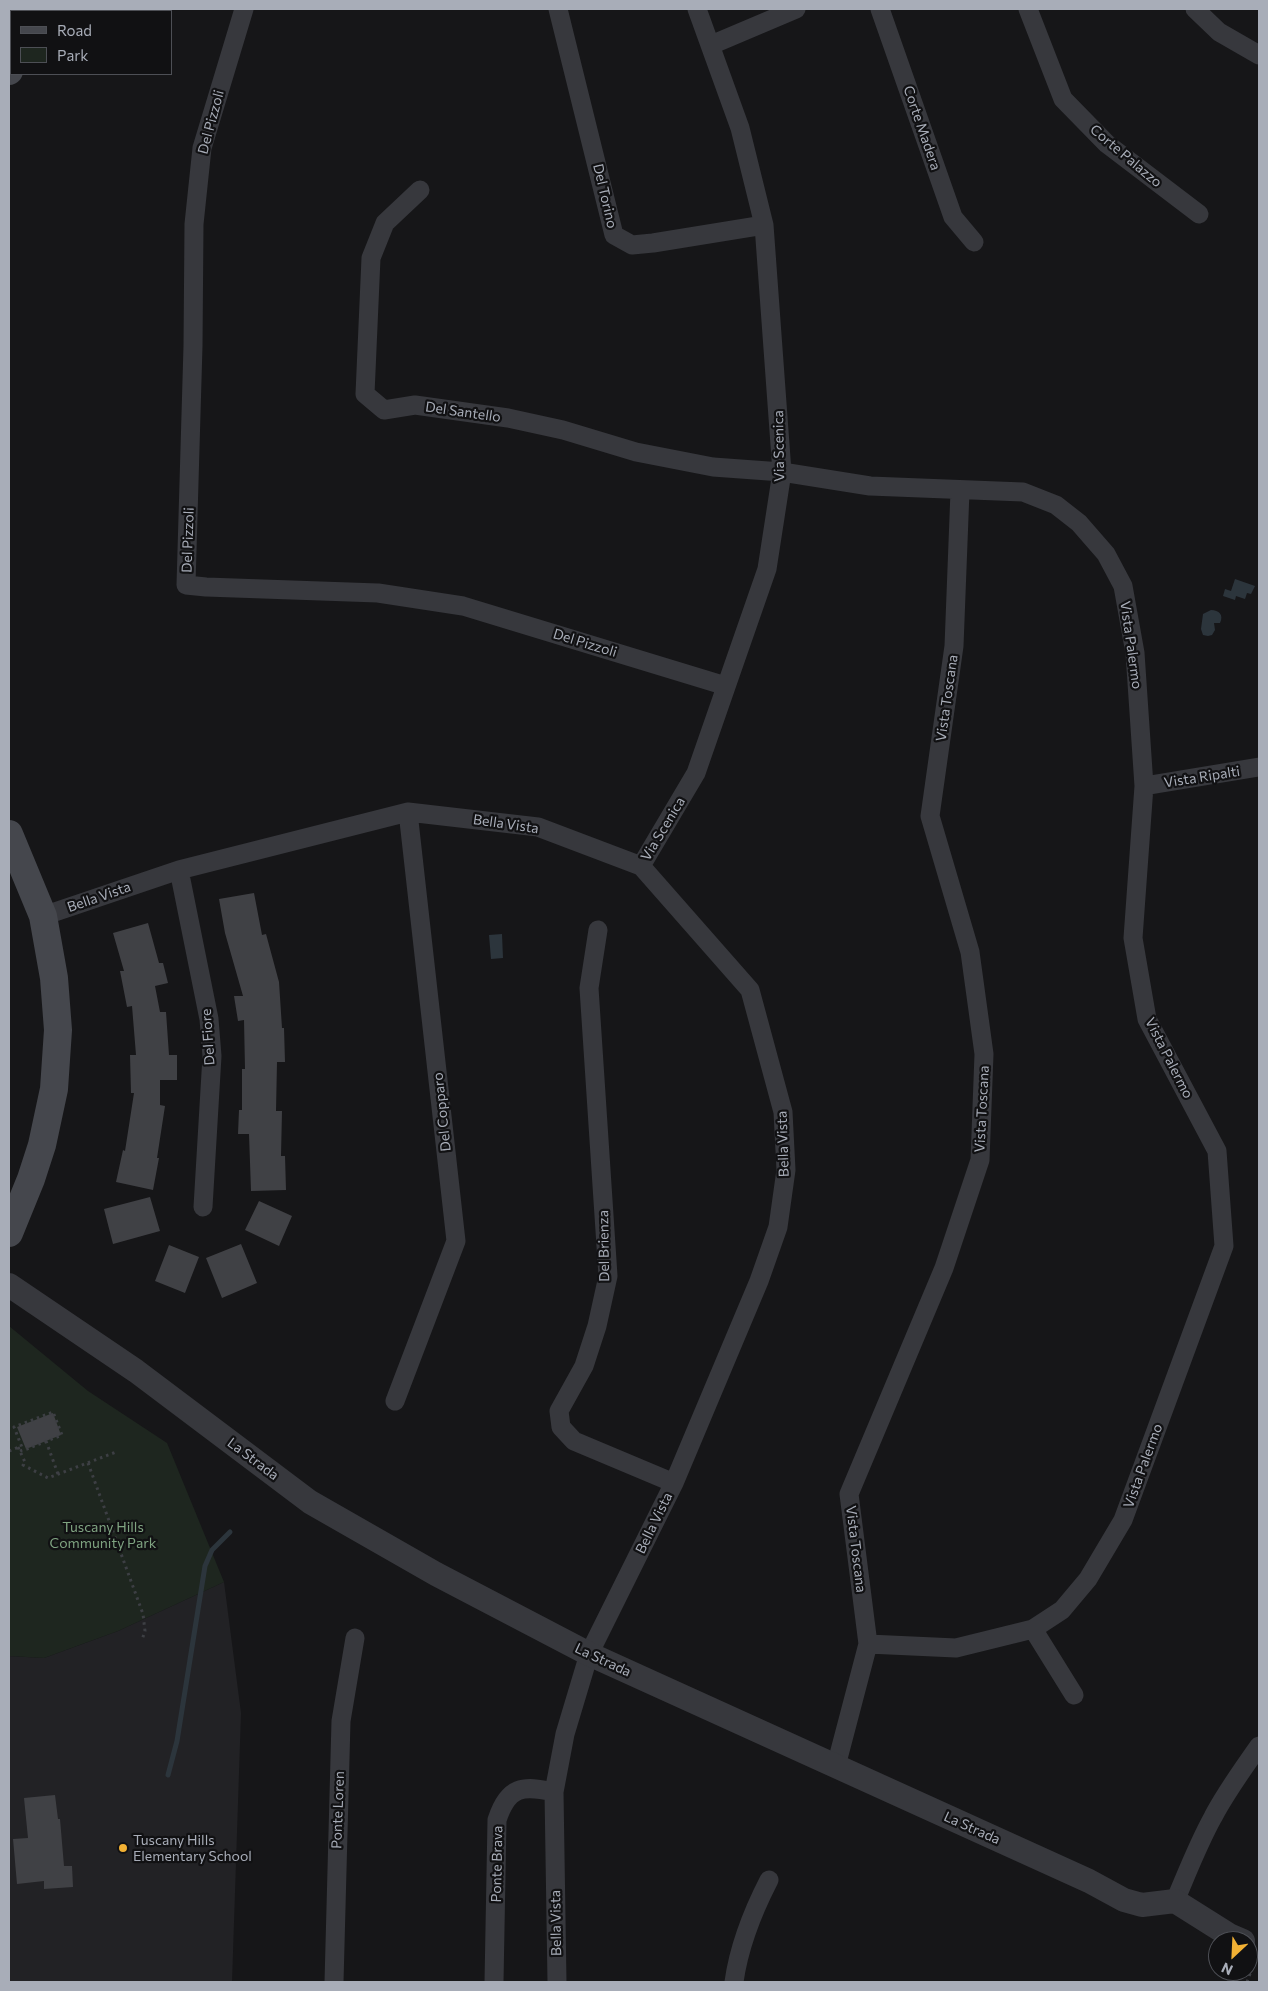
<!DOCTYPE html>
<style>
body{margin:0}
#map{position:relative;width:1268px;height:1991px;overflow:hidden;background:#161618;font-family:Commissioner,sans-serif}
canvas{display:block}
.frame{position:absolute;inset:0;border:10px solid #a8adb8;pointer-events:none}
.legend{position:absolute;left:10px;top:10px;width:162px;height:65px;box-sizing:border-box;background:#111113;border:1px solid #4d4f55;margin:0;padding:6px 9px;list-style:none;font-size:15px;color:#a8adb8}
.legend li{display:flex;align-items:center;gap:10px;height:25px}
.legend b{width:25px;border:1px solid #4d4f55}
.north{position:absolute;left:1208px;top:1931px;width:50px;height:50px;box-sizing:border-box;background:#111113;border:1px solid #4d4f55;border-radius:50%;rotate:205deg;font-size:14px;font-weight:700;line-height:20px;text-align:center;color:#a8adb8}
.north::after{content:'';display:block;margin:auto;width:18px;height:22px;background:#f2b134;clip-path:polygon(50% 0,100% 100%,50% 72%,0 100%)}
</style>
<div id="map">
<canvas width="1268" height="1991"></canvas>
<div class="frame"></div>
<ul class="legend">
<li><b style="height:6px;background:#45474d"></b>Road</li>
<li><b style="height:14px;background:#1e261f"></b>Park</li>
</ul>
<div class="north">N</div>
</div>
<script>
const ctx = document.querySelector('canvas').getContext('2d');
ctx.lineJoin = 'round';
function paint(path, color) { ctx.fillStyle = color; ctx.fill(path, 'evenodd'); }
function stroke(path, color, width, dash) { ctx.strokeStyle = color; ctx.lineWidth = width; ctx.lineCap = dash ? 'butt' : 'round'; ctx.setLineDash(dash || []); ctx.stroke(path); }
function write(font, color, halo, rows, align = 'center') {
  ctx.font = font + ' Commissioner,sans-serif'; ctx.lineWidth = 4.5; ctx.setLineDash([]); ctx.textBaseline = 'middle'; ctx.strokeStyle = halo; ctx.fillStyle = color; for (const [text, x, y, turn = 0] of rows) {
    ctx.save(); ctx.translate(x, y); ctx.rotate((+turn || 0) * Math.PI / 180); ctx.textAlign = isNaN(turn) ? turn : align; if (halo) ctx.strokeText(text, 0, 0); ctx.fillText(text, 0, 0); ctx.restore();
  }
}
paint(new Path2D(`
 M224,1582L241,1713L232,1982H9V1656L44,1658L118,1631Z`), '#222225');
paint(new Path2D(`
 M9,1326L88,1391L167,1443L224,1582L118,1631L44,1658L9,1656Z`), '#1e261f');
paint(new Path2D(`
 M1235,579L1255,586L1251,594L1247,593L1245,599L1236,596L1235,600L1223,596L1225,589L1231,591Z
 M1211,610C1219,610 1224,615 1220,623H1214L1215,630L1212,635L1208,636L1203,635L1201,629L1203,614Z
 M502,934L503,958L491,959L489,935Z`), '#2c353c');
stroke(new Path2D(`
 M168,1775L177,1741L205,1566L212,1550L230,1532`), '#2c353c', 5);
paint(new Path2D(`
 M254,893L262,935L266,934L279,982L282,1028H284L285,1062H277L276,1111H282L281,1156H285L286,1190L251,1191L249,1134H238L239,1110H242V1069H245L244,1020L238,1021L234,996H243L225,933L219,899Z
 M148,923L159,963H163L168,983L155,986L160,1012H166L169,1055H177V1080H160V1105L165,1106L157,1158H159L153,1190L116,1182L123,1150L125,1151L134,1093H131L130,1055H136L132,1006L127,1007L120,971H124L113,933Z
 M150,1197L160,1231L113,1244L104,1209Z
 M259,1201L292,1216L279,1246L245,1230Z
 M241,1244L257,1283L222,1298L206,1258Z
 M169,1245L199,1257L185,1293L155,1281Z
 M53,1413L61,1435L26,1449L17,1427Z
 M55,1795L58,1819H60L64,1866H72L73,1887L44,1889V1881L17,1884L13,1839L28,1838L24,1798Z`), '#404145');
stroke(new Path2D(`
 M46,1441L58,1474
 M18,1447L25,1462L23,1465L48,1478L116,1452
 M9,1451L19,1447
 M20,1451C22,1450 25,1449 27,1449L62,1435L53,1412L14,1427L23,1450
 M88,1463L143,1614L145,1631L142,1640
 M1247,1982L1256,1957`), '#3d3f44', 3, [2.5, 4]);
stroke(new Path2D(`
 M244,9L202,148L194,224L193,346L186,585L206,587L378,593L463,606L726,686
 M558,9L614,235L632,245L653,243L764,225
 M880,9L953,217L974,242
 M1028,9L1063,99L1107,144L1199,214
 M1195,9L1219,32L1259,55
 M711,45L796,9
 M420,190L385,223L371,258L365,394L384,410L415,405L508,418L563,430L636,452L713,467L782,472L870,486L1023,492L1056,505L1079,523L1106,554L1123,586L1135,653L1144,786L1133,938L1147,1019L1217,1151L1224,1246L1123,1520L1088,1579L1062,1610L1033,1629L956,1648L868,1644
 M1144,786L1259,767
 M641,866L696,773L767,569L782,472L764,225L740,128L697,9
 M179,870L209,1019L212,1056L203,1207
 M43,916L179,870L408,812L538,827L641,866L750,990L783,1112L786,1170L778,1227L759,1281L674,1483L589,1654L565,1734L554,1792L557,1982
 M598,930L589,988L608,1276L597,1326L584,1366L559,1411L561,1427L574,1441L674,1483
 M395,1401L456,1241L408,812
 M1033,1629L1074,1695
 M836,1766L868,1644L849,1494L944,1268L980,1160L984,1054L970,952L930,816L954,646L960,491
 M1175,1901C1187,1873 1198,1844 1213,1817C1226,1792 1243,1769 1259,1746
 M334,1982L341,1721L355,1638
 M494,1982L497,1820C508,1786 523,1785 554,1792
 M734,1982C739,1946 752,1913 769,1880`), '#37383d', 19);
stroke(new Path2D(`
 M9,1285L136,1371L310,1502L436,1574L589,1654L1089,1881L1124,1900L1142,1905L1175,1901L1229,1935L1243,1941`), '#37383d', 24);
stroke(new Path2D(`
 M35,11L36,9
 M9,71L11,65
 M9,834L43,916L54,978L58,1030L54,1089L42,1145L31,1179L9,1233`), '#45474d', 28);
for (const [x, y, r, color] of [
 [123,1848,5,"#f2b134"]
]) { const dot = new Path2D(); dot.arc(x, y, r, 0, 2 * Math.PI); ctx.fillStyle = color; ctx.fill(dot); stroke(dot, '#111113', 2); }
write('14px', '#a8adb8', '#111113', [
 ["Del Pizzoli",211,122,-75],
 ["Corte Madera",922,128,71],
 ["Corte Palazzo",1126,156,40],
 ["Del Torino",605,196,77],
 ["Del Santello",463,412,8],
 ["Via Scenica",779,446,-91],
 ["Del Pizzoli",188,540,-88],
 ["Del Pizzoli",585,643,17],
 ["Vista Palermo",1131,645,82],
 ["Vista Toscana",947,698,-82],
 ["Vista Ripalti",1202,777,-9],
 ["Bella Vista",506,824,8],
 ["Via Scenica",663,829,-59],
 ["Bella Vista",99,897,-19],
 ["Del Fiore",208,1037,-94],
 ["Vista Palermo",1169,1058,63],
 ["Vista Toscana",982,1109,-87],
 ["Del Copparo",442,1112,-96],
 ["Bella Vista",783,1144,-92],
 ["Del Brienza",604,1246,-91],
 ["La Strada",253,1459,37],
 ["Vista Palermo",1143,1466,-70],
 ["Bella Vista",654,1523,-64],
 ["Vista Toscana",856,1549,83],
 ["La Strada",603,1660,25],
 ["Ponte Loren",338,1810,-88],
 ["La Strada",972,1828,24],
 ["Ponte Brava",497,1864,-89],
 ["Bella Vista",556,1923,-91]
]);
write('14px', '#7fa381', '#111113', [
 ["Tuscany Hills",103,1527],
 ["Community Park",103,1543]
]);
write('14px', '#a8adb8', '#111113', [
 ["Tuscany Hills",133,1840],
 ["Elementary School",133,1856]
], 'left');
</script>
